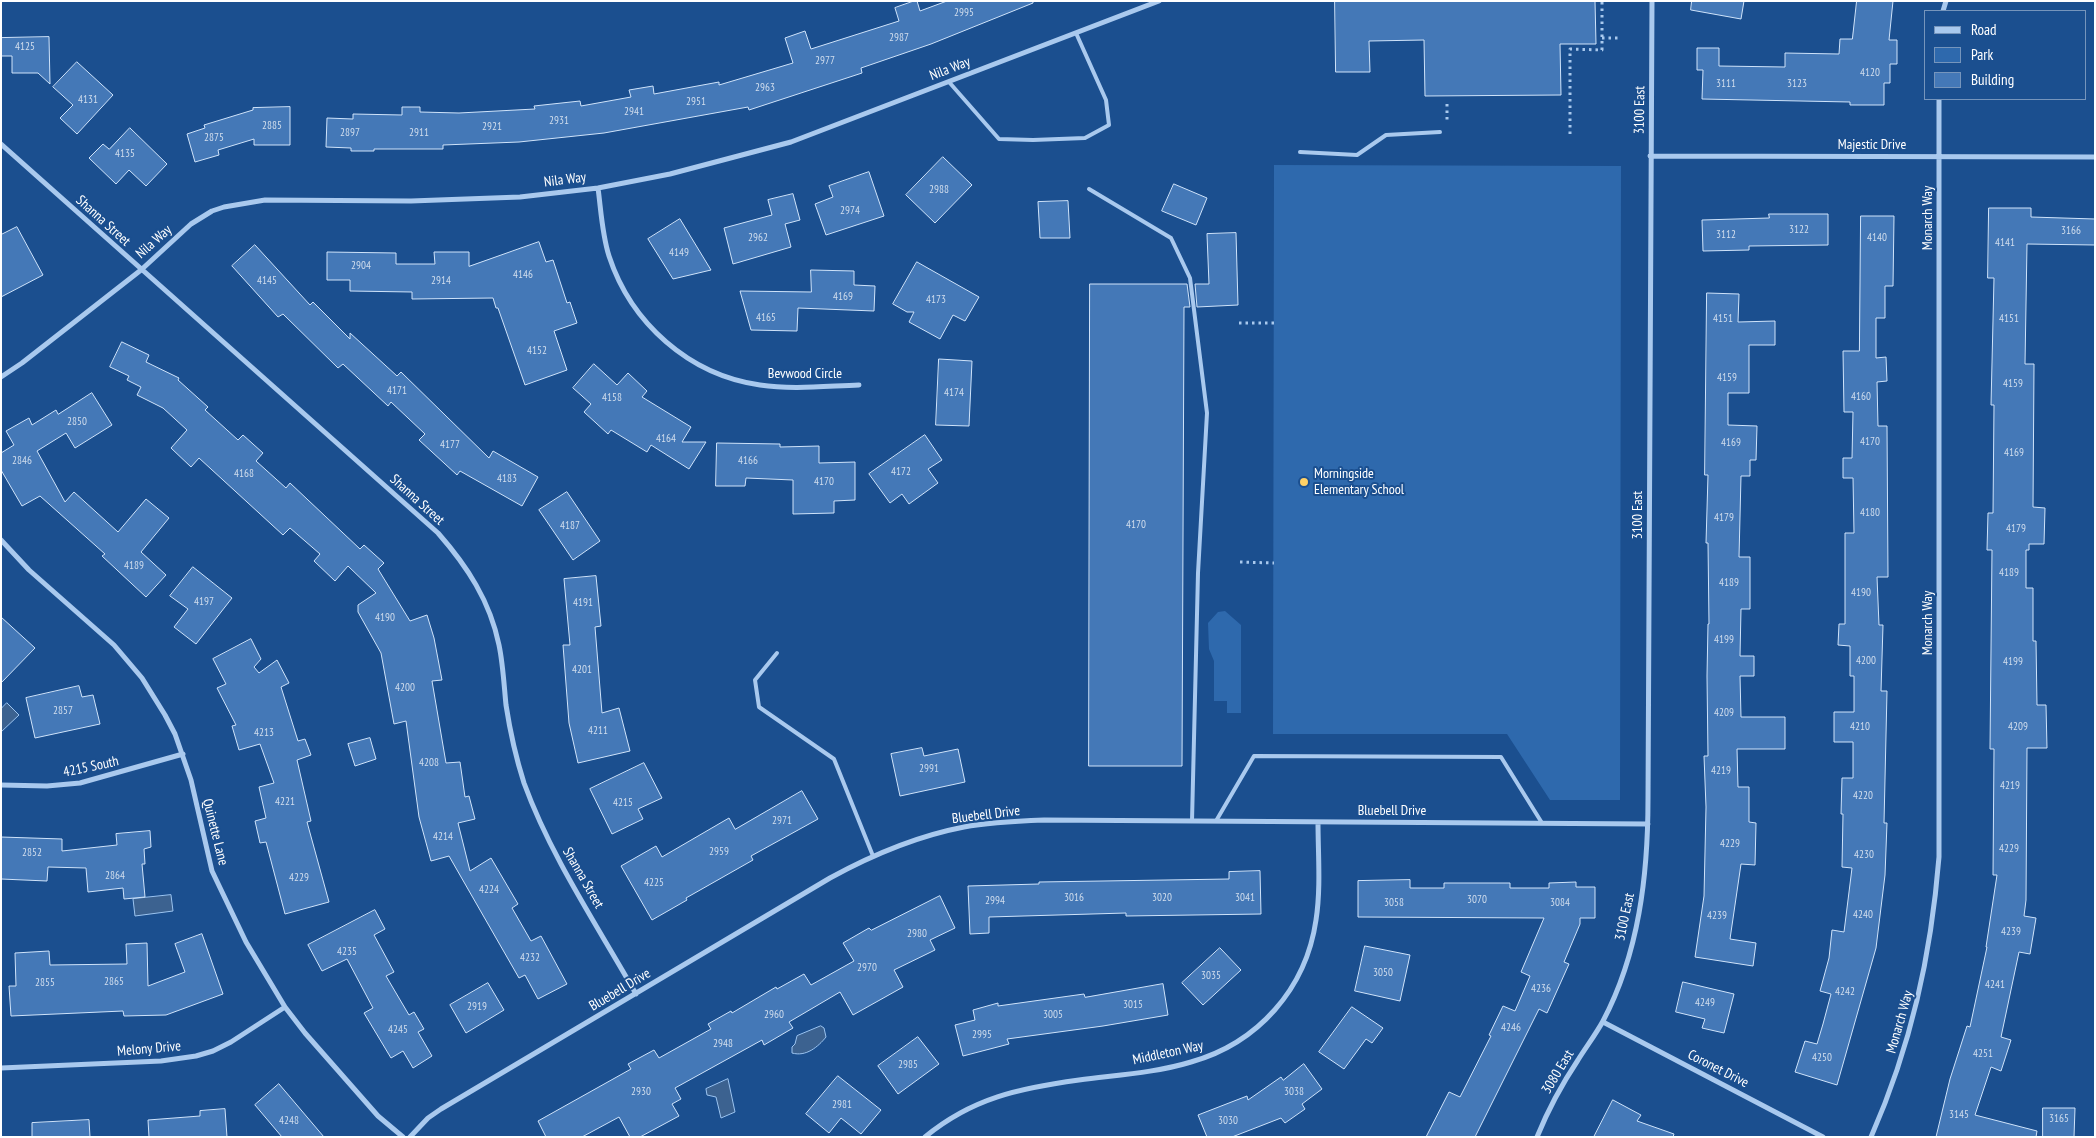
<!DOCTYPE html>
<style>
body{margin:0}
#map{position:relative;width:2096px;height:1138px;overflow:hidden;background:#1b4f8f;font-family:"PT Sans Narrow",sans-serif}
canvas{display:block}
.frame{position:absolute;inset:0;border:2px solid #fff;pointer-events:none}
.legend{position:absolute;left:1924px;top:10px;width:162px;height:90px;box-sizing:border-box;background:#1b4f8f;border:1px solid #7695bc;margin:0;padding:6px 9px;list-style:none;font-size:15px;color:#fff}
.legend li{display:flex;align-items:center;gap:10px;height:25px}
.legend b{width:25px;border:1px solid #7695bc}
</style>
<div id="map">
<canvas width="2096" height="1138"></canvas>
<div class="frame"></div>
<ul class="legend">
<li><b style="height:6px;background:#a9c9ee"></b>Road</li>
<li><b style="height:14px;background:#2e69ad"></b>Park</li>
<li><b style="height:14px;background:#4478b7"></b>Building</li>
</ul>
</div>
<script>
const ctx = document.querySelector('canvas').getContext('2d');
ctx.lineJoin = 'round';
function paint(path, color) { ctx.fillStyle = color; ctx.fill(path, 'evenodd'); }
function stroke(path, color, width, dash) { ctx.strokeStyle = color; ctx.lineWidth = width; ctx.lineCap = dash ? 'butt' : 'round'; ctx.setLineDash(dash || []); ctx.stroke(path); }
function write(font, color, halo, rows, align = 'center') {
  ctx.font = font + ' "PT Sans Narrow",sans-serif'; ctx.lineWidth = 4; ctx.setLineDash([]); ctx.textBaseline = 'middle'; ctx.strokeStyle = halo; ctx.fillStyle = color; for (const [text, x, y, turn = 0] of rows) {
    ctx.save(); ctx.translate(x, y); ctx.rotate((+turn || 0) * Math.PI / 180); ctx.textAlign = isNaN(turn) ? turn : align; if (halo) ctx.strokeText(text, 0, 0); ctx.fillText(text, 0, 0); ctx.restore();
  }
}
paint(new Path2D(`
 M1274,165L1621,166L1620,800H1550L1507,734H1273Z
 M1225,611L1241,625V713H1227V701H1214V661L1209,649L1208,623L1218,612Z`), '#2e69ad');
const water = new Path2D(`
 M7,703L19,715L1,732V709Z
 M171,895L173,911L135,916L133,899Z
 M821,1026L824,1028L826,1037C818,1047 806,1057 792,1053V1047L795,1044L797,1036Z
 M728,1079L735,1112L721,1118L716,1097L707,1095L706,1089Z`);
paint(water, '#3c6290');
stroke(water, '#9cc4f0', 1);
const building = new Path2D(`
 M914,1H917L920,11L947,1H1033V3L931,44L861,68L862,73L749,110L748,107L604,133L519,142L443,145V149H374V151H351V148L326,147L327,118L353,119V114L402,115V107H420V112L459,113L535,109L534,106L580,101L581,106L631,97L629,90L653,86L654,94L719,82V85L793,63L785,38L805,31L811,49L899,21L895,8Z
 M1335,1H1595L1596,44H1560L1561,95L1425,96L1424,40L1369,41L1370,72H1336Z
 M1692,1H1744L1741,19L1691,10Z
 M1857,1H1893L1889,40H1897V64H1890V83H1884V105H1850V102L1702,99L1703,70H1697V48H1719V66L1785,67V53L1839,54L1840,39H1852Z
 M49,37L50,84L38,73H12V56H1V38Z
 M77,62L113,95L77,134L60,118L73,105L53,87Z
 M290,107V145H254V139L218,150L219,155L195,162L187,134L205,128L204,125L253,110V108Z
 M130,128L167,164L146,186L129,170L116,184L89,158L103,144L109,149Z
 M943,157L972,185L935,223L906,195Z
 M869,172L884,216L826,235L815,204L833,197L829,186Z
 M1174,184L1207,198L1196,225L1162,211Z
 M793,194L800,220L785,224L791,247L733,264L724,228L772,215L768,200Z
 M1068,201L1070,238H1040L1038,202Z
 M1989,208H2031V217L2095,219V245L2027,244L2025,364H2034L2033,507L2045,508L2044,544H2029V550H2026V588H2033V641H2036L2037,705H2046L2047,748H2027L2026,900L2024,916L2036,918L2030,954L2019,952L2001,1037L2011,1040L2001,1071L1991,1067L1975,1115L2037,1131L2036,1137H1936L1950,1079L1967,1026L1970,1027L1987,947H1986L1997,875H1993L1994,749H1990L1992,550H1987L1988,513H1993L1994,405H1991L1994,278H1988Z
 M1769,214H1828V245L1749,246V250L1703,251L1702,220L1769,218Z
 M1861,216H1894L1893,286H1885V318H1876V358L1886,357L1887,381L1877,382L1878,426H1887L1888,577H1877L1879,625H1883L1881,691H1887L1884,823H1887L1885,875L1876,948L1837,1085L1795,1072L1805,1041L1817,1044L1823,1024L1831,994L1820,991L1829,958L1832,930L1844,932L1852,868L1842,867L1843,814H1841L1842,778H1853V742H1834V712H1854V676H1850V646L1838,645L1839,624H1845V533H1854L1853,478H1843V458H1852L1853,412H1844L1843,351H1859Z
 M680,219L711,270L673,279L648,239Z
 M17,227L43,275L1,297V235Z
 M1236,233L1238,305L1197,307L1195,284H1209L1207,234Z
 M539,242L546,262L553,260L567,303L570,302L577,323L554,331L567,370L525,385L498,308H496L493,298L412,299V292L350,291V280H327V252L396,253V264H435L434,252H469V266Z
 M255,245L310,305L313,302L350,339V333L397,376L401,372L489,458L493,451L538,477L522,506L460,471L457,475L419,440L425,434L391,402L388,406L343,364L338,368L283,314L278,317L232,266Z
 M917,262L979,297L965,321L953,315L940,339L909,322L914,312H907L893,304Z
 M811,270L854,271V285L875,286L874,311L798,308L797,331L751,330L740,291L811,292Z
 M1090,284H1187L1190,307H1184L1182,766H1089Z
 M1707,293L1739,294L1738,322L1775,321V345H1749V393H1728V425L1757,426L1756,460H1750V476H1741L1739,557H1750V609H1741L1740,656H1754V676H1740L1741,717H1785V749H1737L1738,787H1749V822L1756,823L1755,865L1741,864L1730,939L1756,943L1753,966L1695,957L1704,896L1706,807L1704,756H1708L1707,676L1708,624H1709L1708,543H1706L1708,475H1705Z
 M122,342L149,355L146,362L179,378L178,380L208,407L205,410L238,440L243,435L263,453L256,461L286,488L290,483L360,549L364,545L384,563L378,569L410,621L427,615L434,638L442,680L432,681L446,763L460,762L465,797L469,796L475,819L458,823L470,871L491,858L518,904L512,908L531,941L541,936L567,984L538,999L525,975L519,978L449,856L431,861L419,817L406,721L394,724L381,653L358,612V605L376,593L348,566L335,581L314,561L320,554L290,528L283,535L199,458L191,467L171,448L187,430L163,408L137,395L141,387L127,380L129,376L110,367Z
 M939,359L972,361L969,426L936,425Z
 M594,364L617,385L628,373L647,391L642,397L691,427L682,442H706L689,469L651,445L647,452L611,430L608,434L584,412L591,404L573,388Z
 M92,393L112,425L75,448L66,433L37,451L65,502L74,492L118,532L146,499L169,518L141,552L166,575L146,597L102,556L105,554L40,496L22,506L1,470V453L14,445L6,431L29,418L32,425L56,410L58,414Z
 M925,435L942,460L928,469L938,483L909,504L902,494L890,503L869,474Z
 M717,443L780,444V447L819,446V463L855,462V500L834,501V513L793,514V480L746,478L745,486H716Z
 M567,492L600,541L573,560L539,510Z
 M193,567L232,598L196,644L174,627L188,609L170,596Z
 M596,576L601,626L595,627L602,713L619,708L630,751L578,763L569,723L563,645H570L564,579Z
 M1,617L35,648L1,683Z
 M251,639L261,659L254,667L259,673L277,660L289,683L281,687L298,741L305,739L311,755L297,760L311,821L307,822L329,902L285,914L266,842L260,843L255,821L266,818L259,787L274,783L260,744L239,750L232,726L236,725L217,688L226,684L213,659Z
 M79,686L82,697L93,695L100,724L35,738L26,698Z
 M370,738L376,759L355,766L348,744Z
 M922,748L924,756L958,749L965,782L900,796L891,754Z
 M644,763L662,798L638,809L643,819L612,834L590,789Z
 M802,791L818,819L751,856L753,860L686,898L687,900L652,920L621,866L656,846L662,857L729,818L735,829Z
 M150,831L151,847L144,849L145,864H142L145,897L124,899L123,888L88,892L86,868L48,867L47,881L1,879V837L62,839V851L117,845L116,834Z
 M1260,871L1261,914L1126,916V913L989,917V933L970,934L968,886L1039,884V882L1229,879V872Z
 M1410,880V888H1444V883H1510V888H1549V883L1576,882V887H1595V918H1580V924L1564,962L1569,964L1547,1013L1539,1009L1475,1137H1426L1449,1092L1460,1097L1491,1036L1489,1035L1503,1006L1515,1011L1530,976L1521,972L1544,918L1358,917V881Z
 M940,896L955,928L930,940L935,950L894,970L903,987L853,1015L840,992L789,1022L793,1028L764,1045L762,1040L675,1088L681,1099L672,1104L679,1116L640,1137H630L619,1117L582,1137H546L538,1121L631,1069L628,1064L654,1050L659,1058L711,1029L708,1024L731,1011L732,1013L776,987L777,989L804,974L811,985L854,961L843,943L869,928L871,930Z
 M375,910L385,929L374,935L394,972L386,976L409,1015L414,1012L424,1029L418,1032L432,1056L413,1068L403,1051L391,1058L364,1013L373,1008L347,959L322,971L308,945Z
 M202,934L223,994L166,1015L124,1016L123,1011L11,1016L9,986H16L15,953L49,951L50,965L127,964L126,944L147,943L148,986L185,972L175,944Z
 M1365,946L1410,955L1400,1001L1355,991Z
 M1220,948L1241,970L1203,1005L1182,983Z
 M1683,982L1734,994L1724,1033L1702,1028L1705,1019L1676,1012Z
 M488,983L504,1010L466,1033L450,1005Z
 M1163,984L1168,1015L1103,1026L1007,1039L1009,1044L963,1056L955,1025L975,1020L973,1010L998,1003V1006L1084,994L1085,997Z
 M1352,1007L1383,1028L1372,1043L1366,1039L1344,1069L1319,1052Z
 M918,1037L939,1064L898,1094L878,1066Z
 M1304,1064L1322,1089L1302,1104L1305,1109L1285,1123L1281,1118L1232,1137H1207L1198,1115L1247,1096L1248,1100L1281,1077L1283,1080Z
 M838,1076L881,1110L861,1134L841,1118L829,1133L806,1114Z
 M279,1084L324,1137H282L255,1105Z
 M1613,1100L1641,1115L1637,1121L1674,1134L1673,1137H1594Z
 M2043,1108H2075L2074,1137H2043Z
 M225,1109L227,1137H149L148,1120L200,1116V1111Z
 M89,1120L90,1137H32V1123Z`);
paint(building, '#4478b7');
stroke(building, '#cfe3fa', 1);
stroke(new Path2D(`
 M1602,38H1621
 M1447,104V121
 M1570,134V49L1602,50V1
 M1239,323H1274
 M1240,562L1274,563`), '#a9c9ee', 3, [2.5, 4]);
stroke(new Path2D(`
 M949,82L999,139L1033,140L1085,138L1109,125L1106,100L1076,33
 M1300,152L1357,155L1386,135L1440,132
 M1089,189L1171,238L1190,278L1207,413L1198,573L1192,821
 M777,653L755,680L759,707L834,759L873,856
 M1216,821L1254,756L1501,757L1542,823`), '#a9c9ee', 4);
stroke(new Path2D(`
 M1943,11L1946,1
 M1,144L438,533C467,566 490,601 499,645C503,664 504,685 506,705C510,731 516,758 524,783C551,857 597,925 636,994
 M1650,156L2095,157
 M598,188C601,210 602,234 609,256C631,323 689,375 760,385C792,390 827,386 859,385
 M1,377L22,363L141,270L191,224L212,211L224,207L265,200L411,201L520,197L598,188L670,174L791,142L1159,1
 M1,540L29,570L114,645L142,678L165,715L175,734L191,780L212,871L246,942L285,1007L305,1033L378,1116L403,1137
 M1,785L47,786L80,783L183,754
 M1603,1022L1823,1137
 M1,1068L161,1061L196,1056L213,1051L231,1042L285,1007
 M410,1137L428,1118L441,1109L830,878C872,855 917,836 964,827C990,822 1017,821 1044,820L1648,824
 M925,1137C972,1098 1020,1088 1079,1080C1116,1075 1155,1073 1191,1062C1258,1043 1306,989 1316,920C1321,888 1318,854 1318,822
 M1537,1137C1548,1110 1562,1084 1578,1060C1586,1047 1596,1034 1603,1021C1639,953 1648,875 1648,799L1652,1
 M1871,1137C1911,1046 1931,956 1939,857V99`), '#a9c9ee', 5);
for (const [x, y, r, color] of [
 [1304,482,5,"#ffd166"]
]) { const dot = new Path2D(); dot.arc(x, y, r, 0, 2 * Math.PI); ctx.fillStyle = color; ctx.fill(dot); stroke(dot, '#1b4f8f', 2); }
write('11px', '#d0dded', null, [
 ["2995",964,13],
 ["2987",899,38],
 ["4125",25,47],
 ["2977",825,61],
 ["4120",1870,73],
 ["3111",1726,84],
 ["3123",1797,84],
 ["2963",765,88],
 ["4131",88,100],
 ["2951",696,102],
 ["2941",634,112],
 ["2931",559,121],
 ["2885",272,126],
 ["2921",492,127],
 ["2897",350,133],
 ["2911",419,133],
 ["2875",214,138],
 ["4135",125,154],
 ["2988",939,190],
 ["2974",850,211],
 ["3122",1799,230],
 ["3166",2071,231],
 ["3112",1726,235],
 ["2962",758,238],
 ["4140",1877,238],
 ["4141",2005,243],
 ["4149",679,253],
 ["2904",361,266],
 ["4146",523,275],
 ["4145",267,281],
 ["2914",441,281],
 ["4169",843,297],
 ["4173",936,300],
 ["4165",766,318],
 ["4151",1723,319],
 ["4151",2009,319],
 ["4152",537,351],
 ["4159",1727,378],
 ["4159",2013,384],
 ["4171",397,391],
 ["4174",954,393],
 ["4160",1861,397],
 ["4158",612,398],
 ["2850",77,422],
 ["4164",666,439],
 ["4170",1870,442],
 ["4169",1731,443],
 ["4177",450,445],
 ["4169",2014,453],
 ["2846",22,461],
 ["4166",748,461],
 ["4172",901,472],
 ["4168",244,474],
 ["4183",507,479],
 ["4170",824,482],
 ["4180",1870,513],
 ["4179",1724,518],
 ["4170",1136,525],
 ["4187",570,526],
 ["4179",2016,529],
 ["4189",134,566],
 ["4189",2009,573],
 ["4189",1729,583],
 ["4190",1861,593],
 ["4197",204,602],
 ["4191",583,603],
 ["4190",385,618],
 ["4199",1724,640],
 ["4200",1866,661],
 ["4199",2013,662],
 ["4201",582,670],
 ["4200",405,688],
 ["2857",63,711],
 ["4209",1724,713],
 ["4210",1860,727],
 ["4209",2018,727],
 ["4211",598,731],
 ["4213",264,733],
 ["4208",429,763],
 ["2991",929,769],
 ["4219",1721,771],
 ["4219",2010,786],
 ["4220",1863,796],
 ["4221",285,802],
 ["4215",623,803],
 ["2971",782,821],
 ["4214",443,837],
 ["4229",1730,844],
 ["4229",2009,849],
 ["2959",719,852],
 ["2852",32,853],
 ["4230",1864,855],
 ["2864",115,876],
 ["4229",299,878],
 ["4225",654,883],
 ["4224",489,890],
 ["3016",1074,898],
 ["3020",1162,898],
 ["3041",1245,898],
 ["3070",1477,900],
 ["2994",995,901],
 ["3058",1394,903],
 ["3084",1560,903],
 ["4240",1863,915],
 ["4239",1717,916],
 ["4239",2011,932],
 ["2980",917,934],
 ["4235",347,952],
 ["4232",530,958],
 ["2970",867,968],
 ["3050",1383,973],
 ["3035",1211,976],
 ["2865",114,982],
 ["2855",45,983],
 ["4241",1995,985],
 ["4236",1541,989],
 ["4242",1845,992],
 ["4249",1705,1003],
 ["3015",1133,1005],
 ["2919",477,1007],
 ["2960",774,1015],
 ["3005",1053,1015],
 ["4246",1511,1028],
 ["4245",398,1030],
 ["2995",982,1035],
 ["2948",723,1044],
 ["4251",1983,1054],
 ["4250",1822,1058],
 ["2985",908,1065],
 ["2930",641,1092],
 ["3038",1294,1092],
 ["2981",842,1105],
 ["3145",1959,1115],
 ["3165",2059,1119],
 ["4248",289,1121],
 ["3030",1228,1121]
]);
write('14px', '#fff', '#1b4f8f', [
 ["Nila Way",950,69,-21],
 ["3100 East",1640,110,-89],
 ["Majestic Drive",1872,145],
 ["Nila Way",565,180,-7],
 ["Monarch Way",1928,218,-90],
 ["Shanna Street",103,221,42],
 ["Nila Way",154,242,-42],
 ["Bevwood Circle",805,374],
 ["Shanna Street",417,500,42],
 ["3100 East",1638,515,-90],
 ["Monarch Way",1928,623,-90],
 ["4215 South",91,767,-12],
 ["Bluebell Drive",1392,811],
 ["Bluebell Drive",986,815,-7],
 ["Quinette Lane",215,832,76],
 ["Shanna Street",583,878,60],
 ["3100 East",1625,917,-78],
 ["Bluebell Drive",620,990,-31],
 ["Monarch Way",1900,1022,-74],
 ["Melony Drive",149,1049,-5],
 ["Middleton Way",1168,1053,-12],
 ["Coronet Drive",1718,1069,27],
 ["3080 East",1558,1072,-59]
]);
write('14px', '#fff', '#1b4f8f', [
 ["Morningside",1314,474],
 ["Elementary School",1314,490]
], 'left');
</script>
